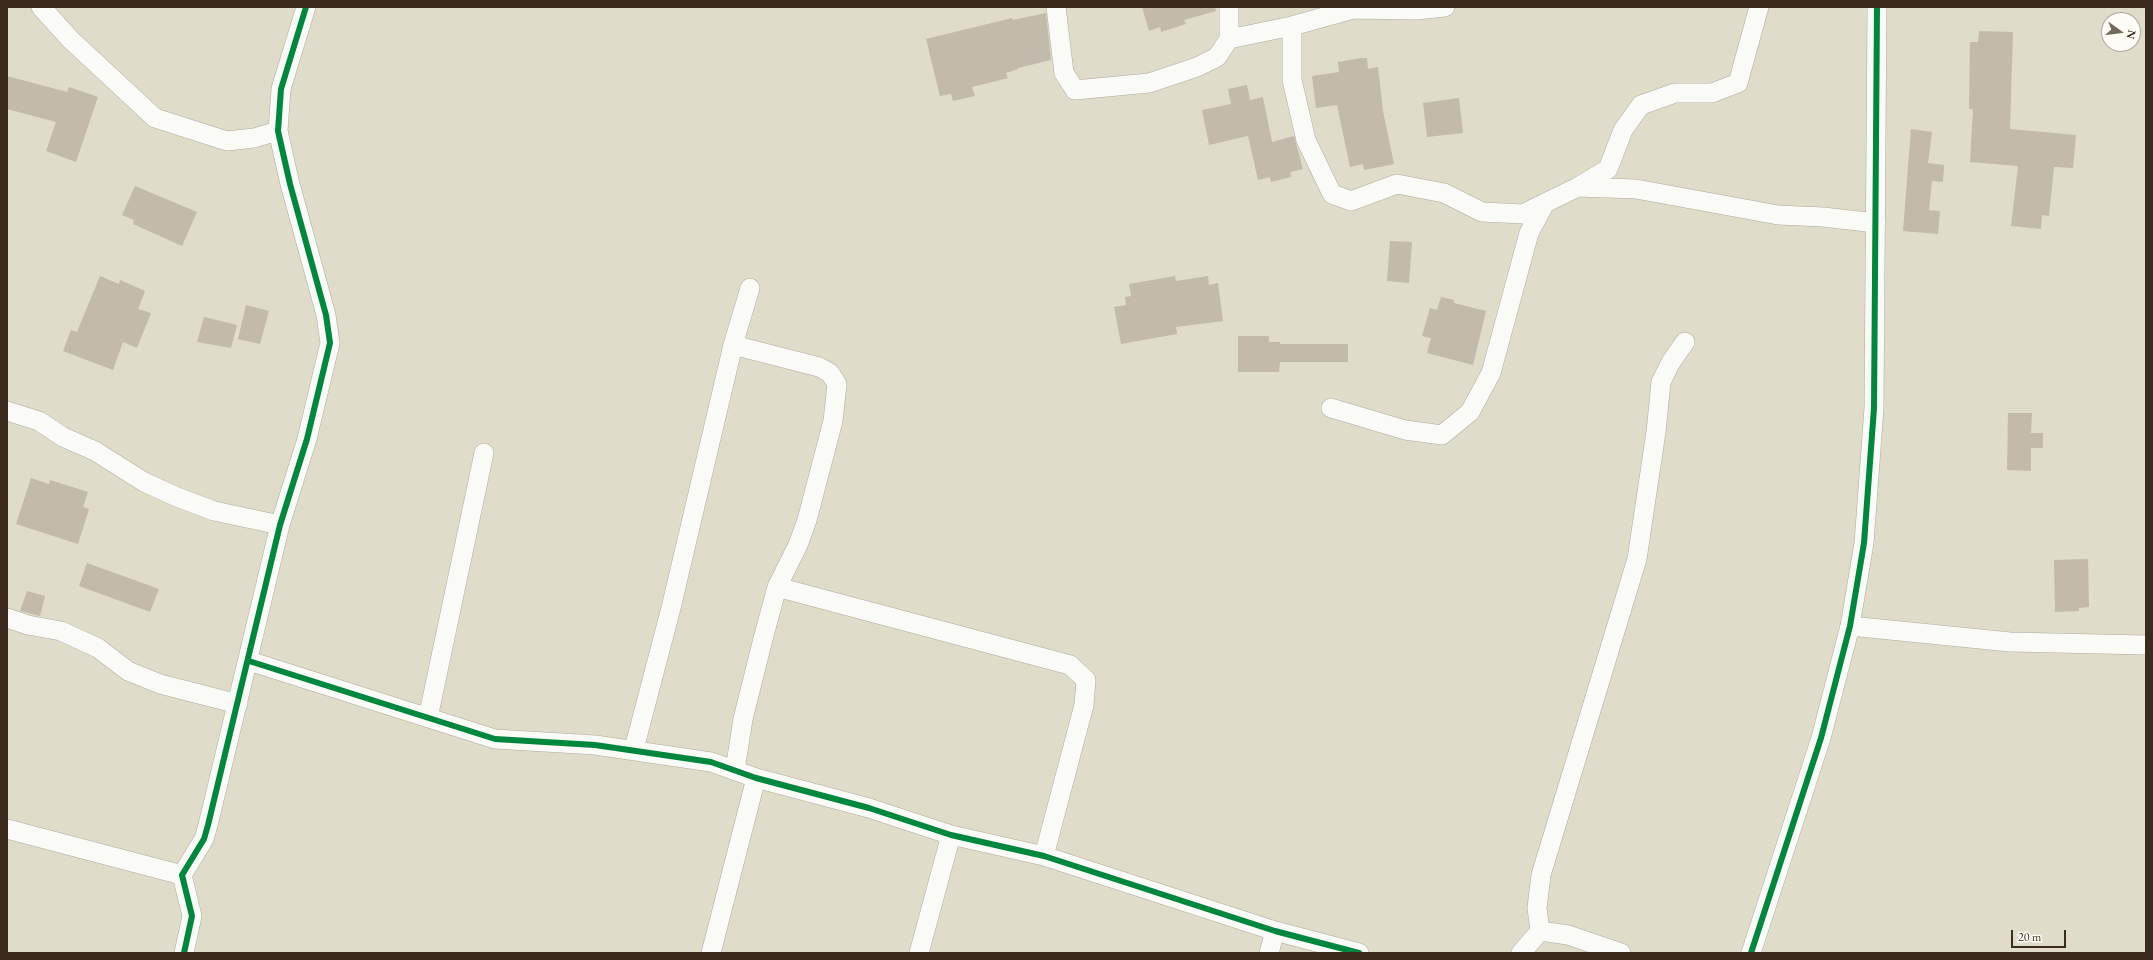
<!DOCTYPE html>
<style>
body{margin:0}
#map{position:relative;width:2153px;height:960px;overflow:hidden;background:#dfdcc9;font-family:"EB Garamond",serif}
canvas{display:block}
.frame{position:absolute;inset:0;border:8px solid #3b2a1e;pointer-events:none}
.north{position:absolute;left:2101px;top:12px;width:40px;height:40px;box-sizing:border-box;background:#fdfcf7;border:1px solid #afa8a0;border-radius:50%;rotate:104deg;font-size:11px;font-weight:700;line-height:16px;text-align:center;color:#3b2a1e}
.north::after{content:'';display:block;margin:auto;width:14px;height:18px;background:#74685a;clip-path:polygon(50% 0,100% 100%,50% 72%,0 100%)}
.scale{position:absolute;left:2011px;top:930px;width:55px;height:18px;box-sizing:border-box;border:2px solid #3b2a1e;border-top:0;padding-left:5px;font-size:12px;line-height:14px;white-space:nowrap;color:#3b2a1e;-webkit-text-stroke:3px #fdfcf7;paint-order:stroke}
</style>
<div id="map">
<canvas width="2153" height="960"></canvas>
<div class="frame"></div>
<div class="north">N</div>
<div class="scale">20 m</div>
</div>
<script>
const ctx = document.querySelector('canvas').getContext('2d');
ctx.lineJoin = 'round';
function paint(path, color) { ctx.fillStyle = color; ctx.fill(path, 'evenodd'); }
function stroke(path, color, width, dash) { ctx.strokeStyle = color; ctx.lineWidth = width; ctx.lineCap = dash ? 'butt' : 'round'; ctx.setLineDash(dash || []); ctx.stroke(path); }
paint(new Path2D(`
 M1142,7H1215L1216,11L1184,20L1186,24L1161,32L1160,27L1149,31Z
 M1046,13L1051,60L1018,68V69L1006,73L1008,78L972,87L975,96L953,101L951,94L940,96L926,39L1012,18L1013,20Z
 M1979,31L2013,32L2010,129L2076,135L2073,168L2054,167L2049,216L2042,215L2041,229L2011,226L2018,166L1970,162L1973,109H1969L1970,42H1978Z
 M1361,58H1367L1368,69L1378,67L1383,111L1394,164L1364,170L1363,164L1350,167L1337,105L1316,108L1312,76L1339,72L1338,62Z
 M7,76L67,92L69,87L98,97L76,162L46,151L56,122L7,109Z
 M1247,85L1250,100L1263,97L1272,142L1294,136L1303,169L1290,172L1291,177L1271,182L1270,177L1258,180L1248,136L1209,145L1202,110L1231,104L1228,89Z
 M1459,98L1463,133L1427,137L1423,103Z
 M1911,129L1932,132L1928,163L1944,165L1943,182L1932,181L1929,210L1940,211L1938,234L1903,231Z
 M135,186L197,212L182,246L133,224L134,220L122,215Z
 M1390,241L1412,242L1409,283L1387,281Z
 M100,276L119,284L120,280L145,291L138,309L151,313L137,348L123,342L113,370L63,351L71,330L77,332Z
 M1175,276L1176,281L1208,276L1209,285L1218,283L1223,321L1176,327L1177,334L1121,344L1114,307L1126,305L1125,297L1131,296L1129,284Z
 M1441,297L1454,300V303L1486,311L1473,365L1427,353L1431,338L1422,336L1430,308L1437,310Z
 M246,305L269,311L260,344L238,339Z
 M204,317L237,325L231,348L197,342Z
 M1238,336H1269V342H1280V344H1348V362H1280L1279,372H1238Z
 M2008,413H2032L2031,433H2043V448H2031V471L2007,470Z
 M31,478L49,484L50,480L88,492L83,507L89,509L78,544L16,524Z
 M2088,559L2089,607L2079,608V611L2055,612L2054,560Z
 M87,563L159,589L150,612L79,586Z
 M27,591L45,596L40,616L20,611Z`), '#c2baab');
const minor = new Path2D(`
 M41,7L71,40L155,118L227,141L254,138L278,131
 M1056,7L1064,73L1075,90L1149,83L1197,67L1217,57L1229,39L1292,26L1353,9L1416,10L1445,7
 M1229,7V39
 M1292,26V80L1306,140L1332,194L1351,201L1397,184L1444,193L1482,212L1523,214L1545,203
 M1578,187L1608,169L1623,130L1641,105L1675,93H1712L1738,83L1759,7
 M733,345L819,367L830,373L837,384L833,421L807,520L798,545L777,587L763,639L743,719L735,770
 M1331,408L1405,430L1442,435L1470,412L1491,373L1529,233L1545,203L1578,187L1636,189L1778,215L1823,217L1876,223
 M7,411L39,421L63,437L95,451L144,482L177,497L214,511L280,525
 M777,587L1070,665L1086,680L1084,705L1044,856
 M7,618L28,625L61,631L98,648L128,671L160,684L238,704
 M1850,626L2010,642L2146,645
 M249,661L495,739L595,745L711,762L756,778L869,808L951,835L1044,856L1275,931L1359,953
 M428,718L484,453
 M634,749L671,608L733,345L750,288
 M7,829L182,875
 M1540,931L1568,935L1621,953
 M184,953L192,916L182,875L204,839L208,825L280,525L307,439L330,343L326,315L290,184L278,131L281,89L306,7
 M711,953L756,778
 M919,953L951,835
 M1269,953L1275,931
 M1521,953L1540,931L1537,908L1541,875L1637,559L1656,432L1661,382L1671,362L1685,342
 M1751,953L1821,738L1850,626L1864,543L1874,408L1877,7`);
stroke(minor, '#afaa9e', 20);
stroke(minor, '#fafaf7', 19);
stroke(new Path2D(`
 M249,661L495,739L595,745L711,762L756,778L869,808L951,835L1044,856L1275,931L1359,953
 M184,953L192,916L182,875L204,839L208,825L280,525L307,439L330,343L326,315L290,184L278,131L281,89L306,7
 M1751,953L1821,738L1850,626L1864,543L1874,408L1877,7`), '#00873e', 6);
</script>
